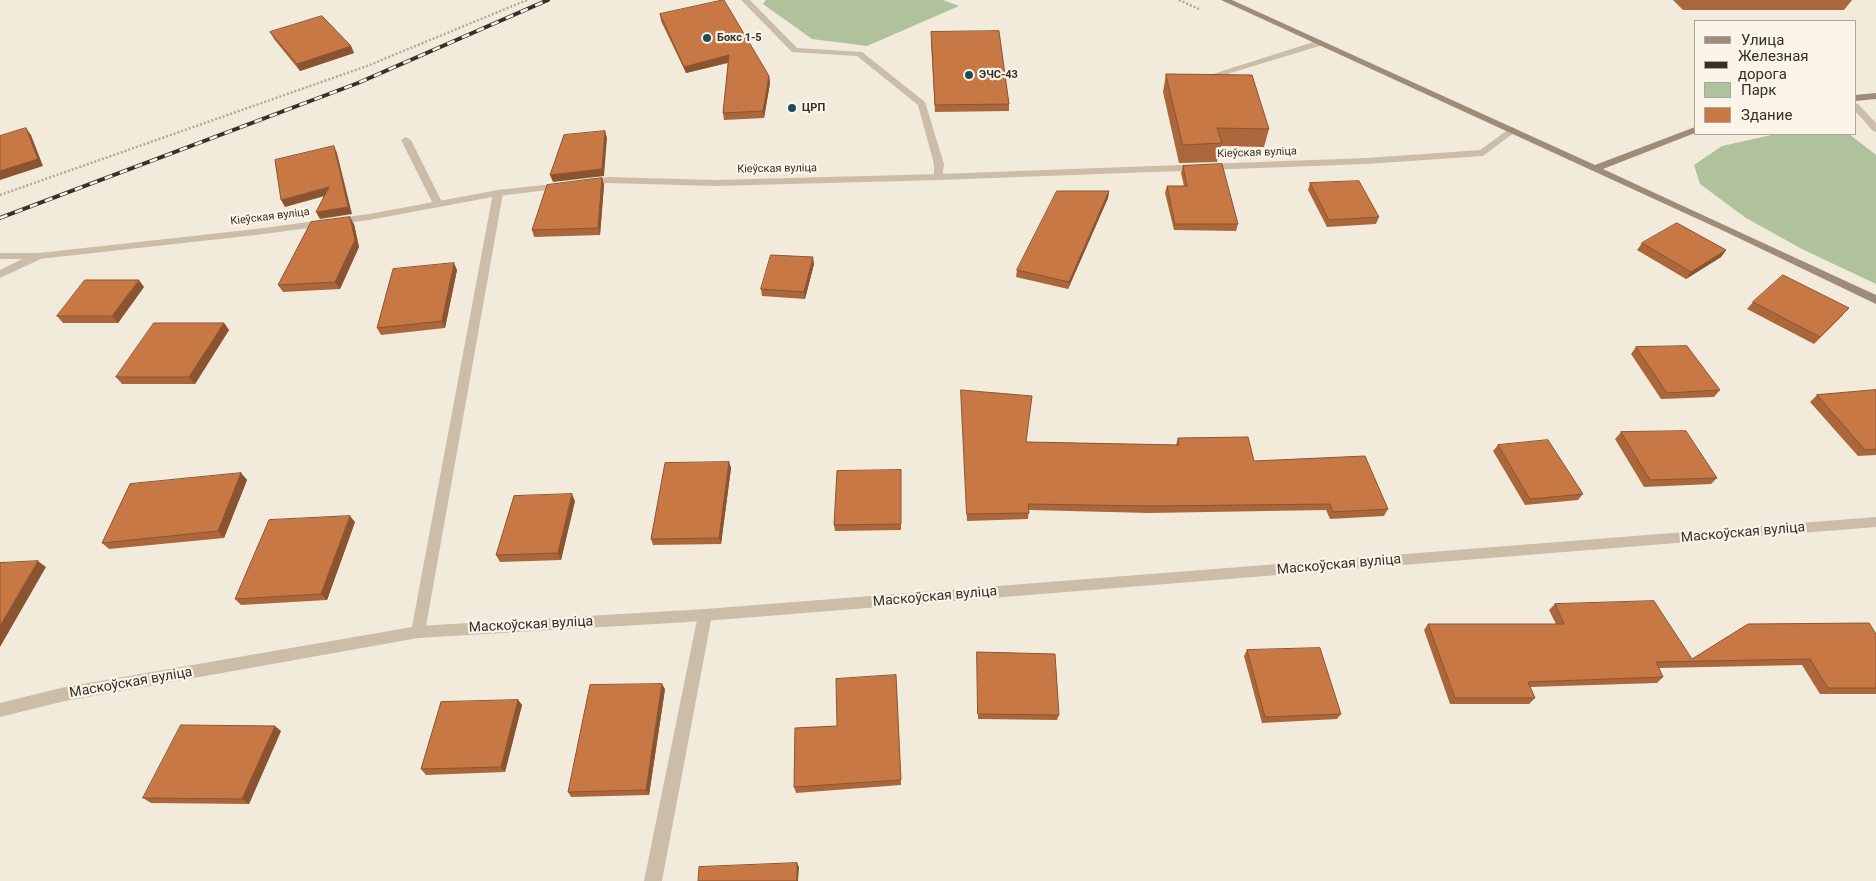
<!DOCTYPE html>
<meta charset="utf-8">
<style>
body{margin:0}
#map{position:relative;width:1876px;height:881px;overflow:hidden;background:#f2ebdc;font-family:Roboto,sans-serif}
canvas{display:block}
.legend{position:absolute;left:1694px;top:20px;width:162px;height:115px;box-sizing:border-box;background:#faf4e9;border:1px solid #aca59c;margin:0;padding:6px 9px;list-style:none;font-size:15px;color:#372f28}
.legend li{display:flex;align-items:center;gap:10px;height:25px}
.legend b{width:25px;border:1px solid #aca59c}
</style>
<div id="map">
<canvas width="1876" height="881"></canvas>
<ul class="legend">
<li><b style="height:6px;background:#9e8c79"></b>Улица</li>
<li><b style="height:6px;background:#372f28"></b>Железная дорога</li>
<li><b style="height:14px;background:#afc29c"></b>Парк</li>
<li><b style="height:14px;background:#c77845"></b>Здание</li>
</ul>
</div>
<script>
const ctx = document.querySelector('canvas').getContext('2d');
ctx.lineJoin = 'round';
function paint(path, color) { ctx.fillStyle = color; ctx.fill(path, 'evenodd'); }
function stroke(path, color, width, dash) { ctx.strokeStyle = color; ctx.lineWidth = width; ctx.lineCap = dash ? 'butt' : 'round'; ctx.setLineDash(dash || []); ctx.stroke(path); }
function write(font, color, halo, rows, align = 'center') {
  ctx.font = font + ' Roboto,sans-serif'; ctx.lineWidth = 4.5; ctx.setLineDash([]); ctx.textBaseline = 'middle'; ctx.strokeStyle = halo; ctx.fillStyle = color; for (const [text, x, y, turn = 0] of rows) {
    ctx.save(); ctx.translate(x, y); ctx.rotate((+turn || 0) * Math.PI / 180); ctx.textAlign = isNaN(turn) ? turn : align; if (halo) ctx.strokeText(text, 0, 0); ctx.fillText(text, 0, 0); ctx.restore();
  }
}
paint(new Path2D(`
 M766,0H943L959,6L867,46L812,39L763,4Z
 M1776,134H1849L1876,155V284L1802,249L1746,218L1700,184L1694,165L1722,146Z`), '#afc29c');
stroke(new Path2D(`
 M1179,0L1199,9
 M0,195L367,66L527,0`), '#b7a792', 2.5, [2, 2]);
paint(new Path2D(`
 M741,0H750L797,48L862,52L925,102L944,164L942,179L939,180L934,177V164L918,105L857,56L792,52Z
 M1320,40L1324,43L1323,45L1204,81L1197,79Z
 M406,137L411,140L443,204L442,206L438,207L433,204L401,140Z
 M498,190L503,193L425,632L423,637L418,638L413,637L411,632L493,193Z
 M0,253H39L44,256L43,258L0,278V270L22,259H0Z
 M705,609L710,611L712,615L662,881H644L698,615L700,611Z`), '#cbbda8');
paint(new Path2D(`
 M1855,103L1858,104L1876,123V132L1873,131L1855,111Z
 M1512,127L1517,130L1515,132L1483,156L1366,164L939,180L716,186L608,183L587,186L582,183L587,180L608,177L716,180L939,174L1366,158L1480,150Z
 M562,183L565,184V188L498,196L369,220L256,235L39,259L34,256L39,253L256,229L369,214L498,190Z
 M1876,517V527L705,621L418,638L65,701L0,717V703L65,687L418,626L705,609Z`), '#cbbda8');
paint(new Path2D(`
 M1221,0H1232L1595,165L1695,127V133L1603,169L1876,295V304L1726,232Z
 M1876,93V99L1855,101V95Z`), '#9e8c79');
const rail = new Path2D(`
 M0,218L358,83L548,0`);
stroke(rail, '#372f28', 4);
stroke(rail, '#faf4e9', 2.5, [8]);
paint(new Path2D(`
 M1673,0H1852L1844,10H1683Z
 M660,14L769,76L770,83L764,118L724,120L723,113L728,63L686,73L661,21Z
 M270,32L351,46L354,53L300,71L274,39Z
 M931,39L1009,104V111L935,112Z
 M1166,74L1269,129L1264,147L1221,146L1217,162L1179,163L1163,92Z
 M1183,166L1238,224L1236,231L1174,230L1165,193L1167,186H1184L1181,173Z
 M602,178L604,185L600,235L534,237L532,230Z
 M1310,183L1379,217L1376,224L1327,227L1308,190Z
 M1109,191L1108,198L1068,289L1016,277L1017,270Z
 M354,224L359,247L340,289L283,292L278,285Z
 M1642,243L1726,250L1721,257L1686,279L1637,250Z
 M814,264L805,299L762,296L761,289Z
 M457,270L445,328L381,335L377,328Z
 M144,287L118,323H63L57,316Z
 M1753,302L1843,315L1814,344L1747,309Z
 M224,323L229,330L195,384H122L116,377Z
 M1636,347L1720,390L1714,397L1661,399L1631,354Z
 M961,390L1026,442L1176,445L1178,438L1254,461L1388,509L1384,516L1330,519L1326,510L1149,513L1029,510L1028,519L967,521Z
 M1876,390V455L1858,456L1810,402L1817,395Z
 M1621,432L1717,478L1711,484L1644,487L1615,439Z
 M1498,445L1583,494L1578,500L1525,505L1493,451Z
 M729,462L731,468L721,544L653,545L651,539Z
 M901,470V530L835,531L834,525Z
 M241,473L247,480L224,538L109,549L102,543Z
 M575,501L561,560L500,562L496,555Z
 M355,522L327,600L241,605L235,599Z
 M1555,604L1692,659L1876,634V694H1820L1802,665L1659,668L1663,677L1657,683L1530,687L1535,698L1529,704H1450L1424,630L1428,624H1556L1549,610Z
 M1247,650L1341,714L1337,719L1262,723L1244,656Z
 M977,652L1059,715L1057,720L978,719Z
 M896,675L901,785L796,793L794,787L837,726Z
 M665,689L649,795L571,797L568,792Z
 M518,700L522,705L505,772L426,775L421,769Z
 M281,731L249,804L151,803L143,798Z`), '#ab673b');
paint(new Path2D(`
 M351,46L354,53L300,71L297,64Z
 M729,55L730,62L686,73L684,67Z
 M769,76L770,83L764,118L763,111Z
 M26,128L31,135L43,166L0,180V171Z
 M605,131L607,138L604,176L553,182L550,175Z
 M334,146L337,153L352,214L320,219L316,212L348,207Z
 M602,178L604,185L600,235L598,228Z
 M329,187L332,194L285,207L281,200Z
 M1109,191L1108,198L1068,289L1069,282Z
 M350,217L354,224L359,247L340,289L335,282Z
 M1726,250L1721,257L1686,279L1691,272Z
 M813,257L814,264L805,299L804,292Z
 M454,263L457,270L445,328L442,321Z
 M139,280L144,287L118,323L112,316Z
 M224,323L229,330L195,384L189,377Z
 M729,462L731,468L721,544L719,538Z
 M241,473L247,480L224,538L218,531Z
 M572,494L575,501L561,560L558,553Z
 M350,516L355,522L327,600L321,594Z
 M38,561L46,567L0,647V626Z
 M662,684L665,689L649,795L646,790Z
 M518,700L522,705L505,772L501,767Z
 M275,726L281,731L249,804L242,799Z
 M797,863L799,867L798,881H797Z`), '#8b5430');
const building = new Path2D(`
 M724,0L769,76L763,111L723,113L729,55L684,67L660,14Z
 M322,16L351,46L297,64L270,32Z
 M999,31L1009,104L935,105L931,32Z
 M1166,74L1252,75L1269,129L1217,128L1222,143L1183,145Z
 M26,128L38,159L0,171V136Z
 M605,131L602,169L550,175L564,135Z
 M334,146L348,207L316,212L329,187L281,200L275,160Z
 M1222,164L1238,224H1175L1167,186H1187L1183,166Z
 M602,178L598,228L532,230L547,185Z
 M1359,181L1379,217L1329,220L1310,183Z
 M1057,191H1109L1069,282L1017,270Z
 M350,217L355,240L335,282L278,285L311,222Z
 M1677,223L1726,250L1691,272L1642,243Z
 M771,255L813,257L804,292L761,289Z
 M454,263L442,321L377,328L393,269Z
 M1783,275L1849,308L1820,337L1753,302Z
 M85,280H139L112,316H57Z
 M154,323H224L189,377H116Z
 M1687,346L1720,390L1667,393L1636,347Z
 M961,390L1032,396L1026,442L1179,445L1178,438L1248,437L1254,461L1365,456L1388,509L1333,512L1330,504L1151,506L1028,504L1029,513L967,514Z
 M1876,390V449L1865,450L1817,395Z
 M1686,431L1717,478L1650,480L1621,432Z
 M1548,440L1583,494L1530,499L1498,445Z
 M729,462L719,538L651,539L665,463Z
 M901,470V524L834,525L837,471Z
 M241,473L218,531L102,543L130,484Z
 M572,494L558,553L496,555L514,496Z
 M350,516L321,594L235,599L269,520Z
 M38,561L0,626V563Z
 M1654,601L1692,659L1748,624L1869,623L1876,634V688H1828L1810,659L1656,662L1663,677L1528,682L1535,698H1455L1428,624H1564L1555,604Z
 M1320,648L1341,714L1265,717L1247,650Z
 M977,652L1055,654L1059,715L978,714Z
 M896,675L901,780L794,787L795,728L837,726L836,679Z
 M662,684L646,790L568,792L590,685Z
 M518,700L501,767L421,769L441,702Z
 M181,725L275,726L242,799L143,798Z
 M797,863V881H698L699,867Z`);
paint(building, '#c77845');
stroke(building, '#8b5430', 1);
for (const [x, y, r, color] of [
 [707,38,5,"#1d4d59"],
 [969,75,5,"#1d4d59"],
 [792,108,5,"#1d4d59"]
]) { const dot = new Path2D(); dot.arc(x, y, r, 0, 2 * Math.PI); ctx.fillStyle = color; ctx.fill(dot); stroke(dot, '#faf4e9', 2); }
write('bold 11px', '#372f28', '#faf4e9', [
 ["Бокс 1-5",717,38],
 ["ЭЧС-43",979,75],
 ["ЦРП",802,108]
], 'left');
write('11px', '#372f28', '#faf4e9', [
 ["Кіеўская вуліца",1257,153,-2],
 ["Кіеўская вуліца",777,169,-1],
 ["Кіеўская вуліца",270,217,-7]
]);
write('14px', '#372f28', '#faf4e9', [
 ["Маскоўская вуліца",1743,533,-5],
 ["Маскоўская вуліца",1339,565,-5],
 ["Маскоўская вуліца",935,597,-5],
 ["Маскоўская вуліца",531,625,-3],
 ["Маскоўская вуліца",131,683,-10]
]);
</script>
